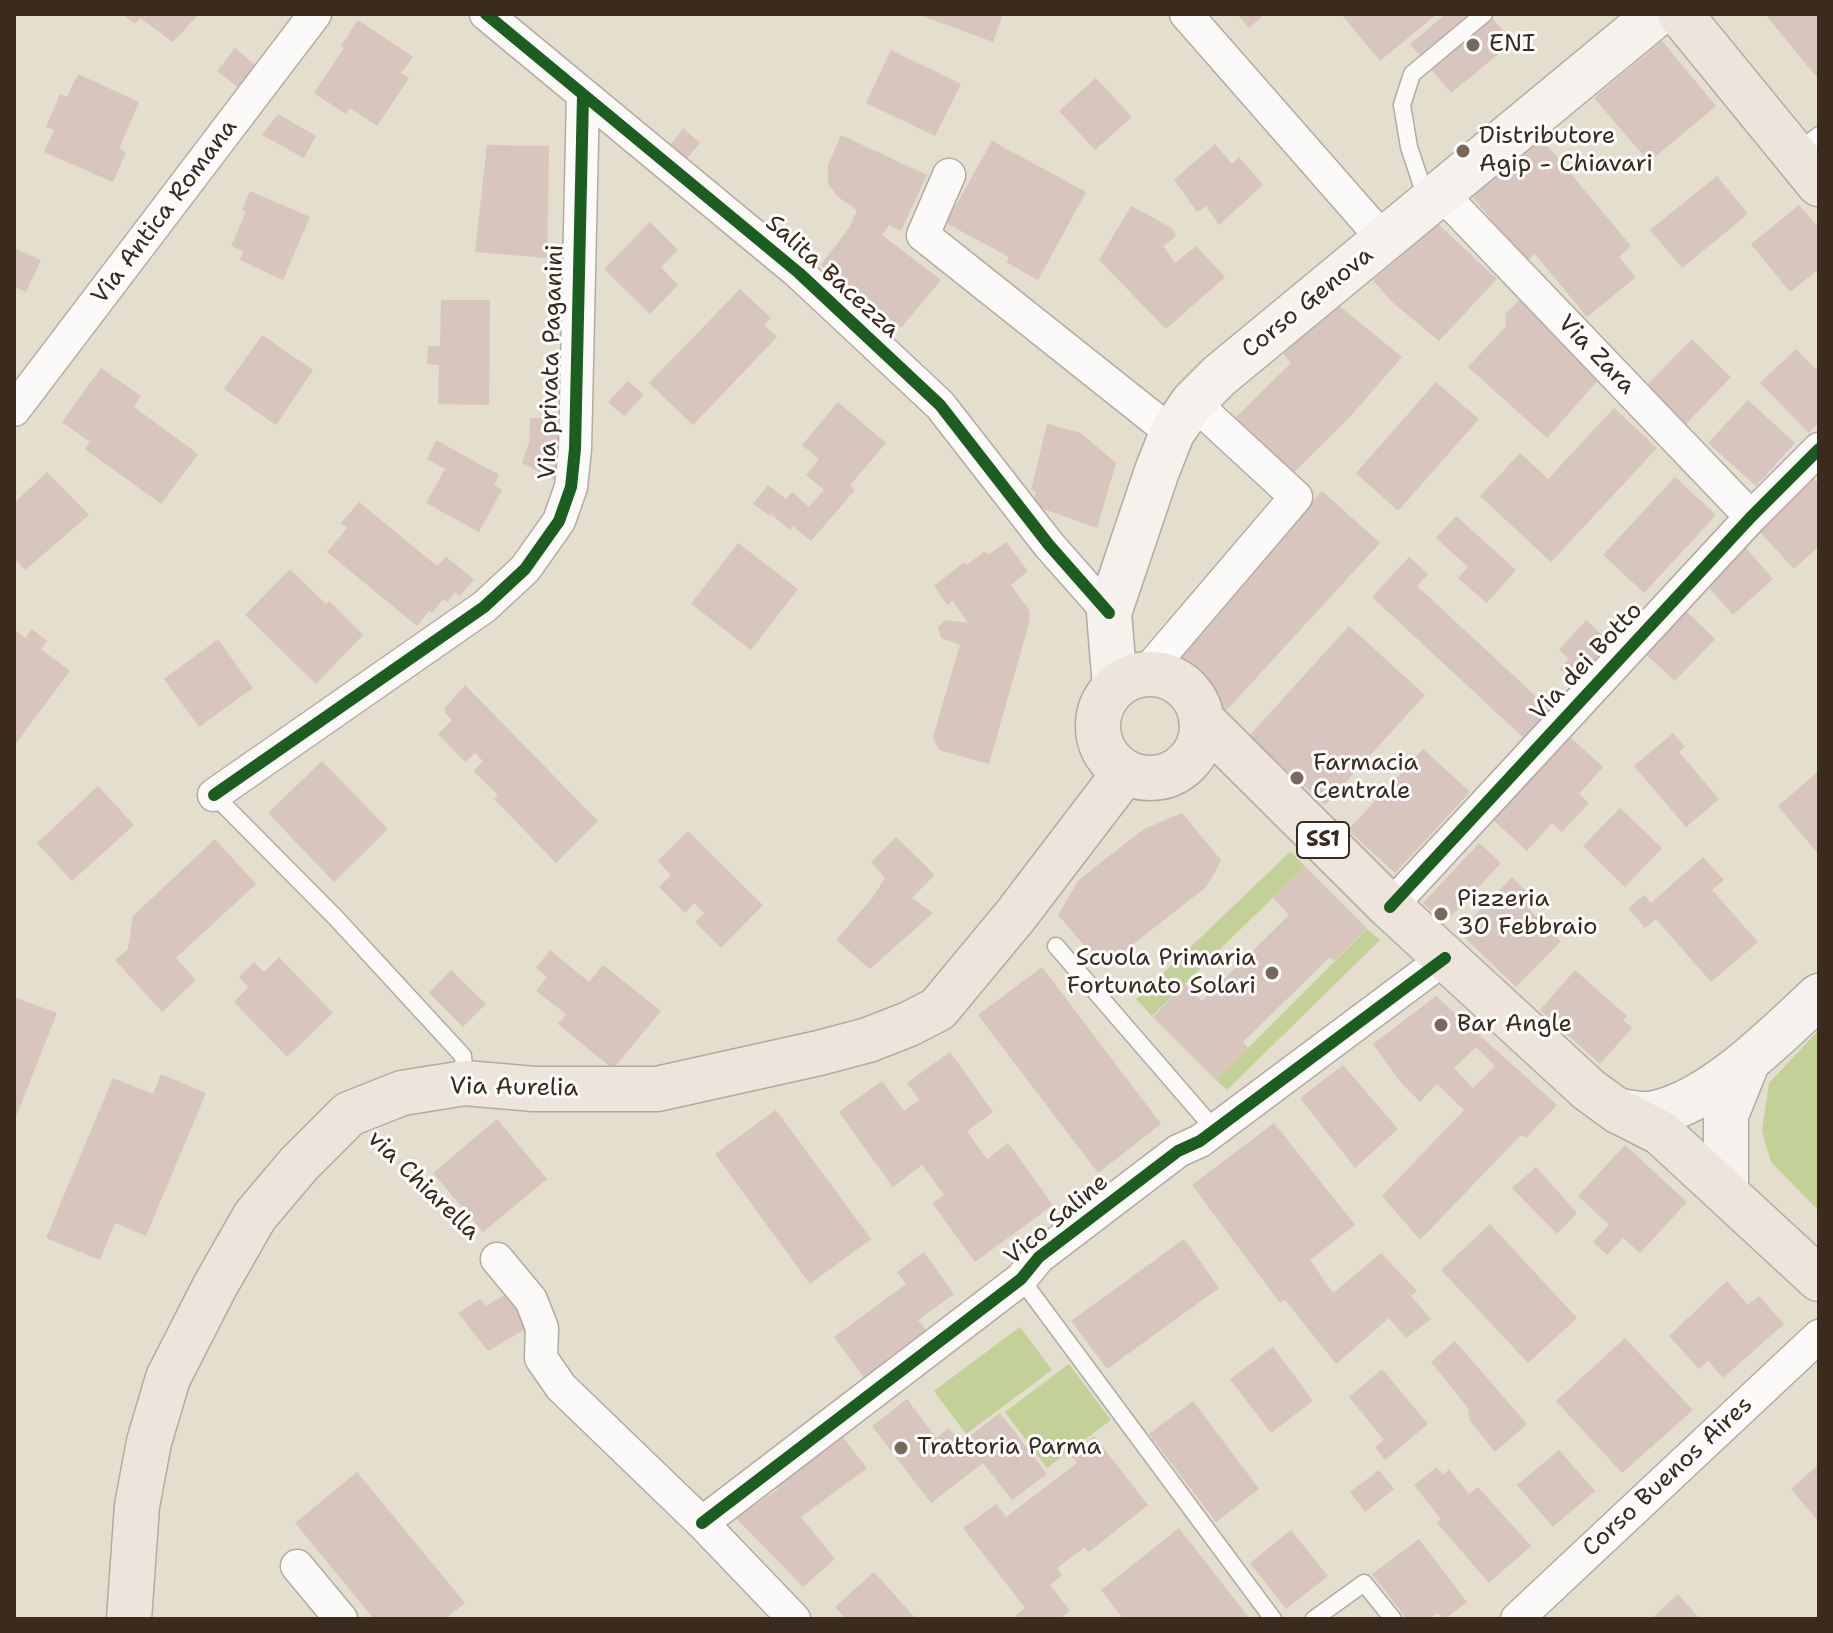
<!DOCTYPE html>
<style>
body{margin:0}
#map{position:relative;width:1833px;height:1633px;overflow:hidden;background:#e3decd;font-family:"Shantell Sans",sans-serif}
canvas{display:block}
.frame{position:absolute;inset:0;border:16px solid #3b2a1e;pointer-events:none}
</style>
<div id="map">
<canvas width="1833" height="1633"></canvas>
<div class="frame"></div>
</div>
<script>
const ctx = document.querySelector('canvas').getContext('2d');
ctx.lineJoin = 'round';
function paint(path, color) { ctx.fillStyle = color; ctx.fill(path, 'evenodd'); }
function stroke(path, color, width, dash) { ctx.strokeStyle = color; ctx.lineWidth = width; ctx.lineCap = dash ? 'butt' : 'round'; ctx.setLineDash(dash || []); ctx.stroke(path); }
function write(font, color, halo, rows, align = 'center') {
  ctx.font = font + ' "Shantell Sans",sans-serif'; ctx.lineWidth = 6; ctx.setLineDash([]); ctx.textBaseline = 'middle'; ctx.strokeStyle = halo; ctx.fillStyle = color; for (const [text, x, y, turn = 0] of rows) {
    ctx.save(); ctx.translate(x, y); ctx.rotate((+turn || 0) * Math.PI / 180); ctx.textAlign = isNaN(turn) ? turn : align; if (halo) ctx.strokeText(text, 0, 0); ctx.fillText(text, 0, 0); ctx.restore();
  }
}
paint(new Path2D(`
 M1290,852L1305,866L1152,1016L1136,999Z
 M1367,929L1380,940L1227,1090L1216,1080Z
 M1819,1030V1211L1771,1162L1762,1131L1769,1083Z
 M1020,1327L1052,1370L966,1434L934,1391Z
 M1069,1364L1111,1420L1047,1468L1005,1412Z`), '#c3d198');
paint(new Path2D(`
 M122,14H199L173,42L140,18L135,24Z
 M917,14H1003L993,42Z
 M1237,14H1265L1249,28Z
 M1341,14H1437L1380,61Z
 M1446,14H1489L1513,42L1451,93L1410,44Z
 M1765,14H1819V80Z
 M358,20L413,57L401,73L409,78L377,126L350,108L346,114L314,93L344,48L341,46Z
 M1662,41L1716,106L1649,162L1594,98Z
 M235,48L257,67L240,89L217,71Z
 M891,50L961,84L935,136L866,103Z
 M78,74L139,102L119,149L126,152L113,182L44,152L54,130L46,127L60,94L67,97Z
 M1096,78L1132,117L1095,150L1059,111Z
 M278,114L316,136L304,158L262,135Z
 M683,128L700,143L687,158L670,146Z
 M841,135L927,175L901,231L889,225L882,235L941,280L901,328L821,265L849,228L857,210L838,197L828,184V165Z
 M1541,138L1631,246L1619,257L1636,277L1587,317L1535,254L1526,262L1471,195Z
 M992,141L1086,192L1038,280L1006,262L1009,257L946,223Z
 M1215,144L1232,164L1239,157L1263,185L1219,225L1206,206L1197,212L1174,180Z
 M487,145L549,146L547,258L475,252Z
 M1717,176L1748,214L1682,268L1650,230Z
 M250,191L310,217L283,280L240,260L243,251L231,246L246,212L242,210Z
 M1799,205L1819,228V269L1790,292L1751,244Z
 M1131,206L1172,228L1176,236L1163,246L1175,263L1196,246L1225,277L1166,329L1099,260Z
 M650,222L678,250L661,267L678,285L650,314L604,269Z
 M1438,224L1497,279L1439,341L1391,301L1373,280Z
 M14,248L41,260L26,292L14,287Z
 M740,289L771,318L764,325L777,337L693,425L649,383Z
 M1522,298L1601,377L1547,438L1468,367L1506,326L1505,314Z
 M441,300H490L489,405L438,404L439,365L427,364L428,346H440Z
 M1338,305L1402,357L1349,418L1289,477L1230,423L1291,363L1283,354Z
 M262,335L313,370L276,425L224,389Z
 M1692,339L1731,377L1686,424L1646,386Z
 M1796,349L1819,372V423L1809,433L1760,383Z
 M101,368L141,396L134,407L198,454L161,504L85,449L90,442L62,422Z
 M628,381L644,395L624,416L608,402Z
 M1436,382L1479,419L1398,511L1356,473Z
 M1748,400L1795,443L1756,486L1708,443Z
 M838,402L886,443L850,485L855,490L811,541L793,526L790,530L772,515L777,508L770,516L753,504L768,485L786,499L792,492L809,507L824,490L806,475L819,459L802,445Z
 M1614,408L1657,448L1551,562L1480,496L1520,453L1548,479Z
 M530,418H559L558,482L522,463L529,443Z
 M1047,424L1081,433L1116,463L1097,528L1032,505L1036,492L1031,490Z
 M436,440L499,475L494,485L502,490L479,532L426,503L445,469L427,459Z
 M47,472L89,515L25,570L14,558V513L16,511L14,503Z
 M1675,477L1716,515L1644,593L1603,555Z
 M1814,479L1819,485V546L1794,569L1759,531Z
 M1322,491L1380,543L1224,713L1171,659Z
 M359,502L437,566L446,557L474,579L460,596L455,592L447,602L443,599L432,613L429,611L417,626L327,552L347,528L341,523Z
 M1456,516L1516,570L1487,603L1458,578L1468,567L1436,538Z
 M1006,542L1028,571L1011,585L1030,611L1029,623L989,764L939,750L933,737L960,645L941,638L938,627L946,620L968,623L953,601L947,605L934,586L964,562L967,565L985,551L988,555Z
 M738,543L798,589L751,650L691,604Z
 M1746,548L1773,579L1733,615L1705,583Z
 M1409,557L1428,574L1417,586L1555,714L1529,743L1372,597Z
 M290,569L326,604L329,601L363,635L316,684L245,615Z
 M1682,607L1715,639L1675,681L1641,650Z
 M1586,620L1614,646L1578,686L1560,669L1569,659L1559,650Z
 M1349,626L1425,695L1325,805L1249,736Z
 M14,629L25,638L32,629L47,641L41,649L70,671L14,746Z
 M218,639L253,688L199,727L164,679Z
 M465,685L598,821L556,863L494,799L498,795L473,771L483,761L475,753L465,762L438,734L452,720L445,713V708Z
 M1673,733L1685,747L1679,752L1719,799L1686,827L1634,766Z
 M1568,735L1603,767L1579,794L1589,803L1562,832L1552,823L1527,851L1491,818Z
 M1423,749L1470,792L1395,873L1348,830Z
 M322,761L388,829L334,882L268,813Z
 M1819,771V855L1778,806Z
 M98,786L134,825L72,881L37,843Z
 M1620,808L1662,848L1625,887L1583,846Z
 M1182,813L1221,860L1215,872L1206,887L1122,953L1097,960L1058,915L1078,881L1095,867L1144,829Z
 M688,831L763,905L721,948L695,922L704,913L694,903L685,913L659,887L671,875L658,861Z
 M896,837L935,875L912,898L933,913L870,969L836,940L873,897L885,878L871,862Z
 M215,839L256,884L176,958L196,980L162,1012L115,960L128,949L133,916Z
 M1479,843L1501,863L1445,923L1423,903Z
 M1703,857L1724,880L1712,890L1758,942L1711,982L1656,919L1645,928L1628,908L1644,895L1651,903Z
 M1305,866L1367,928L1334,961L1330,957L1243,1042L1248,1048L1216,1080L1153,1017L1185,984L1202,1001L1289,915L1273,898Z
 M1512,877L1537,902L1530,910L1561,941L1516,987L1459,932Z
 M550,950L589,982L603,965L661,1011L613,1069L558,1024L566,1014L536,991L547,977L536,968Z
 M279,957L333,1013L287,1057L234,1002L248,987L239,977L254,962L264,972Z
 M1042,967L1161,1124L1098,1173L978,1015Z
 M451,970L486,1004L463,1027L429,993Z
 M1575,970L1627,1016L1623,1020L1632,1028L1600,1064L1540,1010Z
 M1436,996L1557,1105L1526,1138L1521,1135L1420,1240L1382,1196L1464,1110L1437,1084L1420,1102L1402,1084L1373,1044ZM1476,1047L1495,1066L1473,1088L1454,1068Z
 M14,997L57,1013L14,1122Z
 M950,1052L993,1112L967,1131L987,1159L1008,1143L1053,1205L975,1262L932,1203L944,1195L922,1165L893,1187L839,1112L882,1081L904,1111L919,1100L907,1083Z
 M1343,1065L1398,1129L1355,1168L1300,1098Z
 M161,1074L206,1093L146,1236L115,1223L100,1260L46,1238L113,1078L153,1094Z
 M776,1110L871,1239L810,1284L715,1154Z
 M497,1119L547,1179L483,1232L433,1173Z
 M1274,1123L1355,1225L1310,1260L1333,1293L1381,1253L1417,1291L1411,1296L1431,1319L1406,1338L1389,1318L1336,1364L1285,1300L1280,1303L1192,1185Z
 M1625,1145L1687,1202L1640,1253L1623,1238L1607,1255L1593,1242L1609,1225L1578,1196Z
 M1536,1167L1577,1213L1557,1234L1512,1188Z
 M1490,1224L1577,1318L1528,1363L1441,1270Z
 M1184,1239L1219,1288L1107,1369L1071,1321Z
 M924,1252L954,1294L918,1320L929,1334L865,1379L834,1337L906,1284L897,1272Z
 M1727,1281L1748,1305L1759,1296L1784,1324L1723,1378L1708,1361L1699,1369L1669,1336Z
 M513,1290L534,1324L488,1351L458,1313L480,1299L486,1306Z
 M1625,1338L1693,1410L1622,1473L1556,1401Z
 M1455,1341L1527,1424L1495,1452L1470,1421L1468,1408L1431,1362Z
 M1273,1347L1313,1401L1271,1433L1230,1379Z
 M1382,1369L1428,1424L1385,1460L1375,1447L1384,1440L1349,1397Z
 M907,1399L936,1438L949,1428L960,1443L1000,1413L1047,1474L1012,1500L983,1463L931,1503L872,1426Z
 M1193,1401L1259,1489L1216,1522L1149,1434Z
 M838,1431L867,1468L801,1517L835,1559L803,1587L736,1518L778,1489L773,1481Z
 M1094,1436L1148,1505L1089,1552L1085,1547L1057,1568L1062,1575L1050,1585L1070,1611L1060,1619H1018L1016,1615L1025,1608L963,1528L996,1504L1006,1517L1077,1463L1071,1455Z
 M1559,1450L1595,1491L1553,1527L1517,1485Z
 M1819,1464V1522L1791,1489Z
 M1437,1467L1443,1475L1449,1469L1469,1494L1478,1487L1531,1546L1489,1583L1437,1523L1441,1519L1414,1485Z
 M1379,1470L1394,1489L1365,1512L1350,1492Z
 M357,1472L465,1603L445,1619H374L295,1523Z
 M1179,1528L1250,1619H1123L1101,1590Z
 M1291,1530L1328,1576L1286,1609L1250,1563Z
 M1419,1539L1467,1602L1445,1619L1437,1613L1429,1619H1407L1372,1574Z
 M874,1572L916,1619H846L835,1607Z
 M1678,1594L1700,1619H1651Z`), '#d8c5bd');
const service = new Path2D(`
 M1796,153L1819,135
 M1427,201L1409,147L1402,105L1412,74L1484,14
 M214,795L336,918L463,1056L465,1081
 M1056,946L1215,1130
 M1021,1279L1273,1619
 M1314,1619L1364,1583L1393,1619`);
const minor = new Path2D(`
 M486,14L799,273L940,405L1049,545L1109,613
 M1186,14L1384,240
 M949,175L923,235L1172,433
 M1441,193L1751,517
 M14,410L315,14
 M1145,674L1296,497L1193,402
 M214,795L484,607L525,569L559,521L571,487L575,449L583,96
 M1390,907L1751,517L1819,449
 M497,1259L531,1300L542,1328L541,1358L561,1387L702,1523L794,1619
 M702,1523L1021,1279L1039,1257L1178,1151L1200,1141L1445,958
 M297,1566L341,1619
 M1517,1619L1819,1336`);
const secondary = new Path2D(`
 M1115,687L1109,613L1157,471L1172,433L1193,402L1219,376L1657,14
 M1618,1111C1629,1112 1644,1116 1655,1113C1713,1101 1777,1035 1819,996
 M1726,1191V1115L1747,1063`);
const primary = new Path2D(`
 M1680,14L1819,184
 M1098 726a52 52 0 1 1 104 0a52 52 0 1 1-104 0Z
 M1201,719L1390,907L1589,1090L1618,1111L1661,1133L1819,1279
 M129,1619L137,1506L149,1442L168,1378L215,1286L255,1216L299,1164L349,1114L402,1093L465,1083L534,1089H657L819,1053L868,1040L909,1024L938,1009L1016,915L1125,772`);
stroke(service, '#b1aca0', 19);
stroke(minor, '#b1aca0', 35);
stroke(secondary, '#b1aca0', 47);
stroke(primary, '#b1aca0', 47);
stroke(new Path2D(`
 M381,1145L474,1236`), '#d2d0cb', 5, [2, 6]);
stroke(service, '#fbfaf8', 16);
stroke(minor, '#fbfaf8', 32);
stroke(secondary, '#f5f2ed', 44);
stroke(primary, '#ede5dc', 44);
stroke(new Path2D(`
 M486,14L799,273L940,405L1049,545L1109,613
 M214,795L484,607L525,569L559,521L571,487L575,449L583,96
 M1390,907L1751,517L1819,449
 M702,1523L1021,1279L1039,1257L1178,1151L1200,1141L1445,958`), '#1b5e20', 12);
for (const [x, y, r, color] of [
 [1473,45,8,"#76695b"],
 [1463,151,8,"#76695b"],
 [1297,778,8,"#76695b"],
 [1441,914,8,"#76695b"],
 [1272,973,8,"#76695b"],
 [1441,1025,8,"#76695b"],
 [901,1448,8,"#76695b"]
]) { const dot = new Path2D(); dot.arc(x, y, r, 0, 2 * Math.PI); ctx.fillStyle = color; ctx.fill(dot); stroke(dot, '#fff', 3); }
for (const [x, y, w] of [
 [1323,840,52]
]) { const box = new Path2D(); box.roundRect(x - w / 2, y - 18, w, 36, 6); ctx.fillStyle = '#fff'; ctx.fill(box); stroke(box, '#3b2a1e', 2); }
write('bold 22px', '#3b2a1e', null, [
 ["SS1",1323,840]
]);
write('24px', '#3b2a1e', '#fff', [
 ["ENI",1489,45],
 ["Distributore",1479,137],
 ["Agip - Chiavari",1479,165],
 ["Farmacia",1313,764],
 ["Centrale",1313,792],
 ["Pizzeria",1457,900],
 ["30 Febbraio",1457,928],
 ["Scuola Primaria",1256,959,"right"],
 ["Fortunato Solari",1256,987,"right"],
 ["Bar Angle",1457,1025],
 ["Trattoria Parma",917,1448]
], 'left');
write('24px', '#3b2a1e', '#fff', [
 ["Via Antica Romana",165,212,-53],
 ["Salita Bacezza",832,277,42],
 ["Corso Genova",1308,303,-39],
 ["Via Zara",1596,355,46],
 ["Via privata Paganini",552,362,-88],
 ["Via dei Botto",1587,662,-47],
 ["Via Aurelia",514,1088,1],
 ["via Chiarella",423,1186,44],
 ["Vico Saline",1057,1220,-40],
 ["Corso Buenos Aires",1668,1477,-43]
]);
</script>
